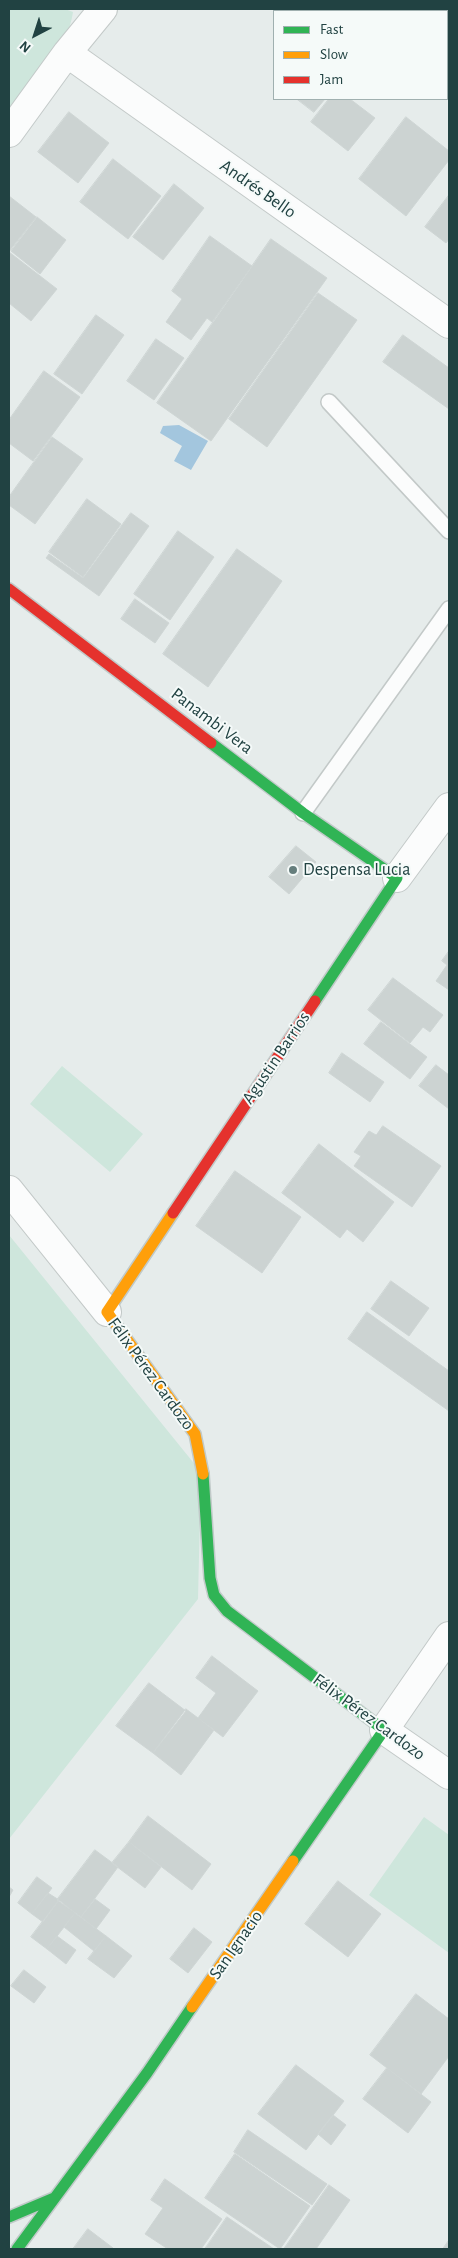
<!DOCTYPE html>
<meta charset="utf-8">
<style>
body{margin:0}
#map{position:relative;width:458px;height:2258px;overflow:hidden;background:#e6eceb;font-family:"Alegreya Sans",sans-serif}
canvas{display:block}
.frame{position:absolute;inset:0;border:10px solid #214242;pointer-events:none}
.legend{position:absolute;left:273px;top:10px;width:175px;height:90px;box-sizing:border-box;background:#f5faf9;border:1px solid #a0b0b0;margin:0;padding:6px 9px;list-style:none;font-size:15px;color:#214242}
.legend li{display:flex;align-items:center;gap:10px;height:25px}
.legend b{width:25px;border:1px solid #a0b0b0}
.north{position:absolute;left:10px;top:10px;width:50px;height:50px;-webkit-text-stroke:4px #f5faf9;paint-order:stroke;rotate:220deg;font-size:14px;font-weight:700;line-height:20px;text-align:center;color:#214242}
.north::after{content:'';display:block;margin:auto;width:18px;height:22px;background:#214242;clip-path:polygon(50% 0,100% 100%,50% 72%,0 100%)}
</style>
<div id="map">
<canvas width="458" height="2258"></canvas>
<div class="frame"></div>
<ul class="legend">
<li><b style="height:6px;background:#30b455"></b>Fast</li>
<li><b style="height:6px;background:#ff9f0a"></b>Slow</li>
<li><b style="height:6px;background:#e5322d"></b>Jam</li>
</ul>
<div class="north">N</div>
</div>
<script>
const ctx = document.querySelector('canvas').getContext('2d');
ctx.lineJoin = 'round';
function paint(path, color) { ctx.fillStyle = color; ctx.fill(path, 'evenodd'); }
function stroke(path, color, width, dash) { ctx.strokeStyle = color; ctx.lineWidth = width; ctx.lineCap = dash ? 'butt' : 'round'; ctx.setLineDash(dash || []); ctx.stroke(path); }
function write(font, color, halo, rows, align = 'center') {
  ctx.font = font + ' "Alegreya Sans",sans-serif'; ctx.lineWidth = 4; ctx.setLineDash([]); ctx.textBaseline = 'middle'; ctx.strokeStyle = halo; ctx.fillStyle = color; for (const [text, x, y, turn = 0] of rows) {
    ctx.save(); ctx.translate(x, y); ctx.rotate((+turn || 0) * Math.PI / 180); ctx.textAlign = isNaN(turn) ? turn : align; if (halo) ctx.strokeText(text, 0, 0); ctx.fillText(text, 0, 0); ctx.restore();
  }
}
paint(new Path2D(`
 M9,9H65L73,12C68,50 31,87 9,117Z
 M62,1066L143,1134L110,1172L30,1104Z
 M9,1235L201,1472L198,1599L9,1839Z
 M424,1817L449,1835V1953L369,1895Z`), '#cee6dc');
paint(new Path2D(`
 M179,425L208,441L191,470L174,461L182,446L160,433L163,426Z`), '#a3c6de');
const building = new Path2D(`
 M357,9H400L398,11H355Z
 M449,55V91L447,94V58Z
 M297,99H325L314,112Z
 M329,99H350L375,118L348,151L311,122Z
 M69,112L109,143L78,183L38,152Z
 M406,117L449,151V160L406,216L359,179Z
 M113,159L161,196L128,239L80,202Z
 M174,184L204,208L163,260L133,237Z
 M449,195V239L446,243L425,227Z
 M9,196L36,217L10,250L9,249Z
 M37,217L66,240L40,274L11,251Z
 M210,236L252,266L212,322L207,318L191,340L166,322L182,299L172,291Z
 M271,239L327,278L211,441L157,403Z
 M9,252L57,289L31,321L9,303Z
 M318,293L357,320L267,447L229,419Z
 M96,315L124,335L82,394L54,374Z
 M403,335L449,368V409L383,362Z
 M156,339L184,358L154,400L127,381Z
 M44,371L80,397L33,461L9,443V420Z
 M52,437L83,459L35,524L9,505V497Z
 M87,499L121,524L83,577L49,552Z
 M131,513L149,526L99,596L46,558L49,554L83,578Z
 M178,531L214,557L170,620L134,594Z
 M237,549L282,581L208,687L163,654Z
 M135,599L169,623L155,643L121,619Z
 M296,846L316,862L289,894L269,877Z
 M449,951V990L436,981L447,965L442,961Z
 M393,978L443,1015L430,1032L423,1027L410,1043L368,1010Z
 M381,1022L427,1057L410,1079L364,1044Z
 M342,1053L384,1082L370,1102L329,1073Z
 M436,1065L449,1075V1109L419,1086Z
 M383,1126L441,1166L412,1207L354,1166L361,1156L354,1152L369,1131L376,1135Z
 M319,1144L394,1202L363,1242L347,1229L340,1238L282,1193Z
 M235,1171L301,1217L262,1273L196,1226Z
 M391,1281L429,1308L409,1336L371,1309Z
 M367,1312L449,1371V1411L348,1339Z
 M212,1656L258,1691L223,1737L198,1718L216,1693L196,1678Z
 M149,1683L186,1711L153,1753L116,1726Z
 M186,1709L214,1730L181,1775L153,1753Z
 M148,1816L211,1864L192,1890L129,1842Z
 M129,1842L161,1867L145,1888L112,1863Z
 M95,1850L118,1867L81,1917L57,1900Z
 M37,1877L52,1888L32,1914L18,1903Z
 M338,1881L381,1914L348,1957L305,1924Z
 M9,1887L13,1890L9,1897Z
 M48,1893L59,1900L43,1922L32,1914Z
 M95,1899L110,1910L96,1929L81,1917Z
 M59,1900L75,1913L47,1949L31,1937Z
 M75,1913L106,1936L94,1951L64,1927Z
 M194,1928L212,1942L188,1973L170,1959Z
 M57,1936L76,1950L66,1964L47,1949Z
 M106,1936L132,1956L114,1978L88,1959Z
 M24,1970L46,1987L34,2003L11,1986Z
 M416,1994L449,2019V2056L421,2094L370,2055Z
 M296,2065L344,2101L306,2150L258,2114Z
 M387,2068L431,2102L408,2133L363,2099Z
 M333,2115L346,2125L331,2145L318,2134Z
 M248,2130L327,2184L312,2205L234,2152Z
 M235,2154L310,2206L280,2249L205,2198Z
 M165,2179L222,2219L201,2249H168L145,2234L163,2208L151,2200Z
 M329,2185L350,2200L316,2249H284Z
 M227,2217L274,2249H205Z
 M88,2229L113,2248L112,2249H73Z
 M449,2240V2249H443Z`);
paint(building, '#ccd3d2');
stroke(building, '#ced5d4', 1);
const lane = new Path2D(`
 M329,402L449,531
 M303,813L449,609`);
const street = new Path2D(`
 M67,53L449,324
 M9,133L67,53L103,9
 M397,878L449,807
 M9,1190L107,1312
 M449,1636L384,1730L449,1775`);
const fast = new Path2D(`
 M211,743L303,813L397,878L315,1001
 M203,1474L210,1578L214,1595L227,1611L384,1730L293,1861
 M9,2217L54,2198
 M17,2249L147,2073L192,2007`);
const slow = new Path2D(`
 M173,1213L107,1312L195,1434L203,1474
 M192,2007L293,1861`);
const jam = new Path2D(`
 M9,589L211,743
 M173,1213L315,1001`);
stroke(lane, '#c3c9c8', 18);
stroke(street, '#c3c9c8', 30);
stroke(fast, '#c1cac9', 14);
stroke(slow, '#c1cac9', 14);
stroke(jam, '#c1cac9', 14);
stroke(lane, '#fbfcfc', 15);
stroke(street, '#fbfcfc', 28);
stroke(fast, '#30b455', 11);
stroke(slow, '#ff9f0a', 11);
stroke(jam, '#e5322d', 11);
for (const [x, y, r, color] of [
 [293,870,5,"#667e7d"]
]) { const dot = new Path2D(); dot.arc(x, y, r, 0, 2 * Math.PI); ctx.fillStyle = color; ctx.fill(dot); stroke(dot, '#f5faf9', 2); }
write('18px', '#214242', '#f5faf9', [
 ["Andrés Bello",258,189,35],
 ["Panambi Vera",212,721,37],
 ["Agustin Barrios",276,1058,-56],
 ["Félix Pérez Cardozo",151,1374,54],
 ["Félix Pérez Cardozo",369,1717,36],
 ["San Ignacio",236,1945,-55]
]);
write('18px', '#214242', '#f5faf9', [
 ["Despensa Lucia",303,870]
], 'left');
</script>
